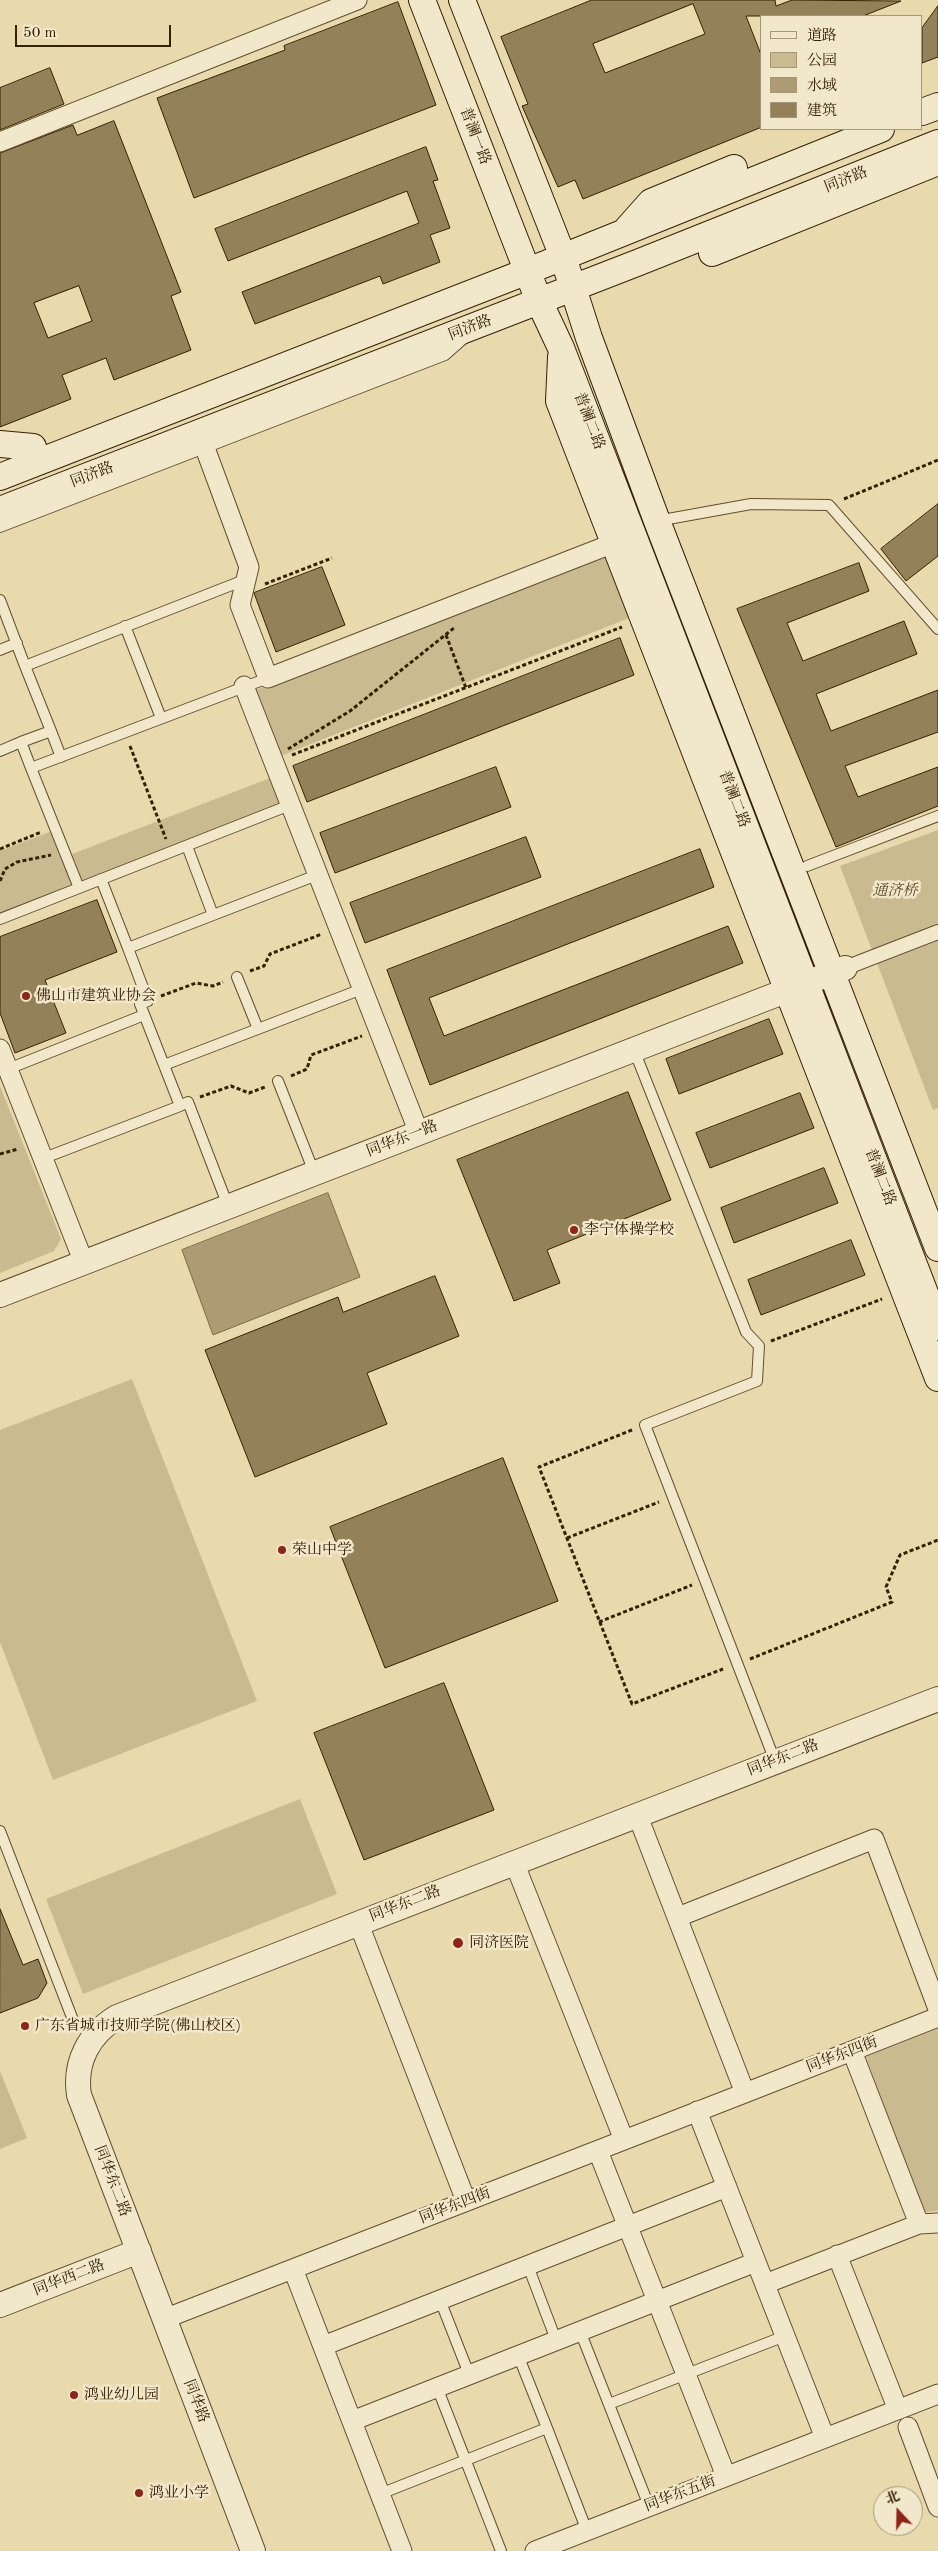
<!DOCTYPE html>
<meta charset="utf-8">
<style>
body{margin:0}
#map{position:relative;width:938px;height:2551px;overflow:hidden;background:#e9daae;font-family:"Old Standard TT","Noto Serif SC",serif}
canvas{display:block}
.legend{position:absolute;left:760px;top:15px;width:162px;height:115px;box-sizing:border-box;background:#f1e7ca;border:1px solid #a69779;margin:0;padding:6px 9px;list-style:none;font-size:15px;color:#352000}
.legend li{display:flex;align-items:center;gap:10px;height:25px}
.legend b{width:25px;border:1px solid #a69779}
.north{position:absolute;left:873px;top:2486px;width:50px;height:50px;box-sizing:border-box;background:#f1e7ca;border:1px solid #a69779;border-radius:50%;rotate:339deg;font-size:14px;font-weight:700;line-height:20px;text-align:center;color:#352000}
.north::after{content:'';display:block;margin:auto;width:18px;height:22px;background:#8f2418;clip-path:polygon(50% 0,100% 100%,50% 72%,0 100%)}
.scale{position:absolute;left:15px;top:25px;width:156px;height:22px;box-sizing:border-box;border:2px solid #352000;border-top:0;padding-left:6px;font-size:15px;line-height:18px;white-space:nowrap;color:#352000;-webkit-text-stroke:4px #f1e7ca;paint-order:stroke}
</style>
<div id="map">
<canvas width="938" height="2551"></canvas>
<ul class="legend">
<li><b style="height:6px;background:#f1e7ca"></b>道路</li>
<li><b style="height:14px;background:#caba90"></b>公园</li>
<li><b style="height:14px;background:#ac9b73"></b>水域</li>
<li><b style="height:14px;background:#93815a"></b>建筑</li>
</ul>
<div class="north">北</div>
<div class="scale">50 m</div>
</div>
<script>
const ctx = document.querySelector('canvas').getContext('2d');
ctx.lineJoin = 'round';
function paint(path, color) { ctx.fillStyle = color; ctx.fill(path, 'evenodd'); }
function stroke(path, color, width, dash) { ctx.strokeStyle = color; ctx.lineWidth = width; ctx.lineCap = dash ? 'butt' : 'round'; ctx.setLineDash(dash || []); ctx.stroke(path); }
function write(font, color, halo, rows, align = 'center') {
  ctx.font = font + ' "Old Standard TT","Noto Serif SC",serif'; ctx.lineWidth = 5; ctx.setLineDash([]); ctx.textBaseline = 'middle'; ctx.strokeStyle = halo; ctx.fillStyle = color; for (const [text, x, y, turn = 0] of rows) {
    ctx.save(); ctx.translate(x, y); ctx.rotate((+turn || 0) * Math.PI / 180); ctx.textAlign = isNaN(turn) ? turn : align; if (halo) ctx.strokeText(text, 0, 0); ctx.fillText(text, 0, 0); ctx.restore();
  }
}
paint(new Path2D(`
 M604,555L629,618L278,757L253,691Z
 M273,777L283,804L83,882L72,854Z
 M938,830V1108L933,1110L840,866Z
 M52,831L75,886L0,916V851Z
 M0,1086L61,1239L54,1251L0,1273Z
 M132,1379L257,1701L53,1780L0,1642V1430Z
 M300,1799L337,1894L83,1994L46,1899Z
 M938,2028V2211L923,2212L866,2057Z
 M0,2071L27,2138L0,2149Z`), '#caba90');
const water = new Path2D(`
 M328,1193L360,1277L213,1335L182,1250Z`);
paint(water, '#ac9b73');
stroke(water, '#7c6a45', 1);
const building = new Path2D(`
 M592,0H775L776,6L792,0L901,1L863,16H746L762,57V127L583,199L575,180L558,187L522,106L528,104L501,37ZM693,4L705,34L605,73L593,44Z
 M398,2L436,105L194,198L157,98L285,50L284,46Z
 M938,6V57L922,63V28Z
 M50,68L64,104L0,130V88Z
 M114,121L181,292L171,296L191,350L114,380L106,358L62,375L71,399L0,427V153L73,125L77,135ZM79,286L92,321L48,338L34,303Z
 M426,147L438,180L433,181L450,228L430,235L440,262L383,284L380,276L255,324L242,292L419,223L407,191L228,261L215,229Z
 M938,504V556L906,581L881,549Z
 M859,563L869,591L787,623L803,661L904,621L917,654L816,694L831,731L938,690V732L845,766L858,797L938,767V806L836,847L737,609Z
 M322,567L345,625L276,652L254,593Z
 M620,638L634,675L307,802L293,766Z
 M496,767L511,807L335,873L320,833Z
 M526,837L541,877L365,943L350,903Z
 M700,849L714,887L429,998L444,1036L728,926L743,963L430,1085L387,970Z
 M97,900L117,952L45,980L66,1033L15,1053L0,1013V937Z
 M769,1019L783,1054L679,1094L666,1059Z
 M628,1092L671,1200L547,1250L560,1283L514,1301L457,1160Z
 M800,1093L814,1128L710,1168L696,1133Z
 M824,1168L838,1203L734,1243L721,1208Z
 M851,1240L865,1275L761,1315L748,1280Z
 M435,1276L459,1336L367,1373L387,1424L255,1477L205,1350L338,1297L343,1312Z
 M503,1458L558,1601L385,1668L330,1527Z
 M444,1683L494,1810L364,1860L314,1733Z
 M0,1909L23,1965L38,1959L47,1983L38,1998L0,2013Z`);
paint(building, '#93815a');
stroke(building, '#352000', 1);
const service = new Path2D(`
 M657,521L751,504L829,505L938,629
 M0,527L445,355L462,340
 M0,600L25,666L247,579
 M125,626L161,718
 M0,650L17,643
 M268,678L31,768L79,888L290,805
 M51,731L61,757
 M21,742L51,731L25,666
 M0,751L21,742L31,768
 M187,846L213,915L128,948L148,1001L140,1004L180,1106L188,1102L228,1206
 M807,866L938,816
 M101,879L128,948
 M213,915L317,875
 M0,919L79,888
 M237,977L258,1029
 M634,1050L746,1332L759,1346L757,1381L645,1425L775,1761
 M164,1065L362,989
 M8,1069L144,1015
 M278,1081L314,1172
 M52,1155L180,1106
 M0,1831L73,2020
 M528,2266L556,2340
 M440,2300L469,2374
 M580,2331L649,2506
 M437,2387L501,2551
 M609,2404L785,2336
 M547,2428L587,2531
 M380,2494L547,2428L518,2355`);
const pedestrian = new Path2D(`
 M845,968L938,932`);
const minor = new Path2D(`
 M0,142L357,0
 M205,448L249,567L240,605L268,678L614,543
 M244,686L419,1133
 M0,1049L84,1263
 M514,1862L624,2140
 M678,1917L874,1839L938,2009
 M358,1922L466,2201
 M852,2051L919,2224
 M745,2093L938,2017
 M697,2111L825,2438
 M598,2151L726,2476
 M837,2255L898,2410
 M293,2269L402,2551
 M765,2284L919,2224L938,2223
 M164,2319L745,2093L637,1814
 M323,2346L727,2187
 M352,2421L756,2262
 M908,2427L938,2507
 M535,2551L938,2394`);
const tertiary = new Path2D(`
 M0,1295L845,968
 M0,2305L139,2251
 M253,2551L79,2095C74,2062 89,2034 117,2017L938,1699`);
const secondary = new Path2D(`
 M422,0L539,301L561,348L938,1327
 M462,0L563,257L589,338L657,521L938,1248
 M922,112L938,106
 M627,229L651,202L734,168
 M712,253L938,162
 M561,357L559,401L938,1378
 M0,444L33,447
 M0,477L528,271L881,129
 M0,510L637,263L938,143`);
stroke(service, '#624e2c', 12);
stroke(pedestrian, '#624e2c', 16);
stroke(minor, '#624e2c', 21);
stroke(tertiary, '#624e2c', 26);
stroke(secondary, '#352000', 28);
stroke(new Path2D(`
 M844,499L938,460
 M265,584L332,558
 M446,635L466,688
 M130,746L166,839
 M288,749L350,711L454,628
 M292,755L622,627
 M0,849L41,832
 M0,881L5,869L17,862L51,855
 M250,971L264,966L270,954L322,934
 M161,996L196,983L213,986L223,982
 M291,1076L307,1069L311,1055L362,1036
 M200,1097L231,1086L249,1093L265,1087
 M0,1154L18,1149
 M771,1341L882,1299
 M632,1430L539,1467L632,1704L723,1669
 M567,1538L659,1502
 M599,1622L692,1585
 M750,1659L892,1602L886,1587L900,1555L938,1540`), '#352000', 3, [4, 2.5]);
stroke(service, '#f1e7ca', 10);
stroke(pedestrian, '#f1e7ca', 14);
stroke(minor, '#f1e7ca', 19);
stroke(tertiary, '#f1e7ca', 24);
stroke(secondary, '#f1e7ca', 26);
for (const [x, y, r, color] of [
 [26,996,5,"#8f2418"],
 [574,1230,5,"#8f2418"],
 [282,1550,5,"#8f2418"],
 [458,1943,6,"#8f2418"],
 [25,2026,5,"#8f2418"],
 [74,2395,5,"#8f2418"],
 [139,2493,5,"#8f2418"]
]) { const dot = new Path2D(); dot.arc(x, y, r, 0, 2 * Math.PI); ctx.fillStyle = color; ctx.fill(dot); stroke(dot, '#f1e7ca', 2); }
write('15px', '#352000', '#f1e7ca', [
 ["普澜一路",475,136,69],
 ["同济路",846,180,-22],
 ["同济路",470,328,-21],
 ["普澜二路",589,421,69],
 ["同济路",92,475,-21],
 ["普澜二路",734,799,69],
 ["同华东一路",402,1139,-21],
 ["普澜二路",880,1177,69],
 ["同华东二路",783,1758,-21],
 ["同华东二路",405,1904,-21],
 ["同华东四街",842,2055,-21],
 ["同华东二路",112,2181,69],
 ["同华东四街",455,2206,-21],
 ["同华西二路",69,2278,-21],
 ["同华路",196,2401,69],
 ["同华东五街",680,2494,-21]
]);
write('italic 15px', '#5a4624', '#f1e7ca', [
 ["通济桥",895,891]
]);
write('15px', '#352000', '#f1e7ca', [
 ["佛山市建筑业协会",36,996],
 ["李宁体操学校",584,1230],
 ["荣山中学",292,1550],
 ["同济医院",469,1943],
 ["广东省城市技师学院(佛山校区)",35,2026],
 ["鸿业幼儿园",84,2395],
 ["鸿业小学",149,2493]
], 'left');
</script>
